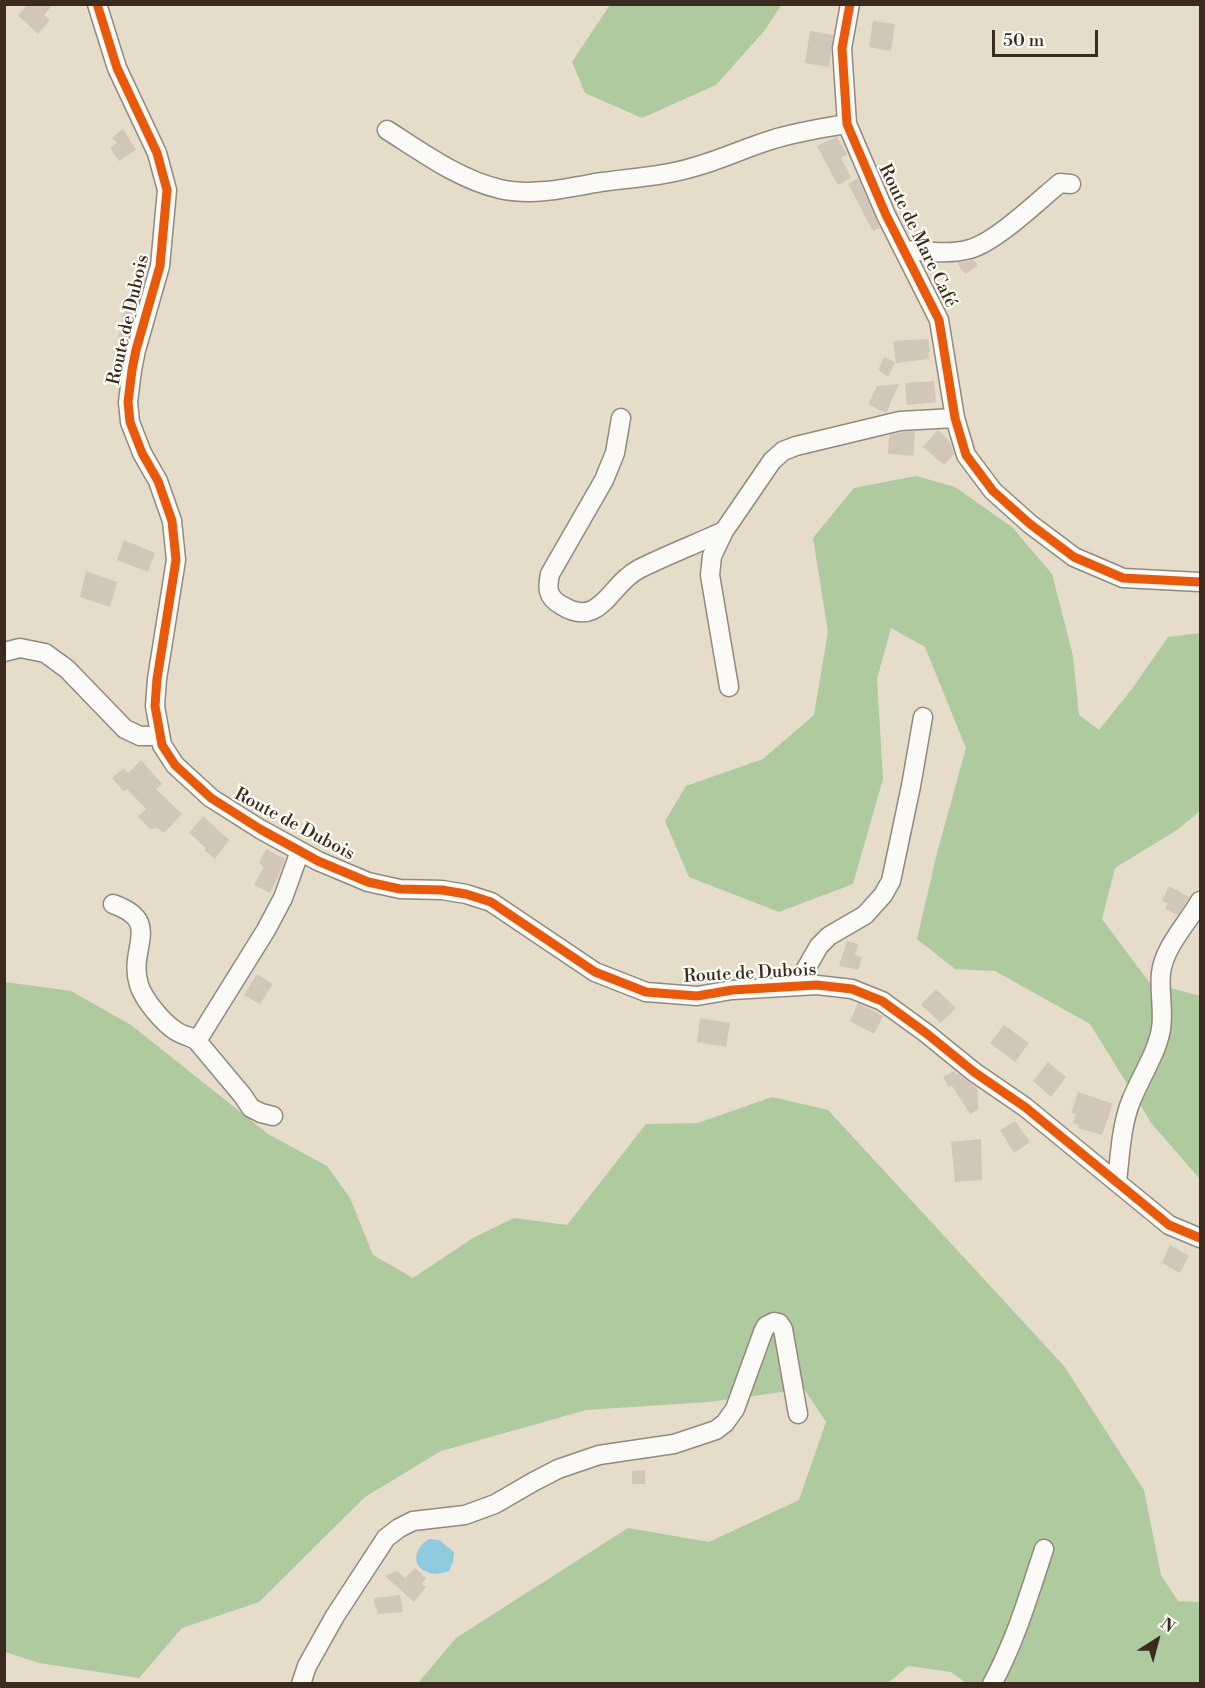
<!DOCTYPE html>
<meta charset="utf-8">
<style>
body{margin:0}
#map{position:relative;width:1205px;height:1688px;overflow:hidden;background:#e5dcc9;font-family:"Libre Bodoni",serif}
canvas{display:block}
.frame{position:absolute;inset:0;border:6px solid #3b2a1e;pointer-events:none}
.north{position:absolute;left:1127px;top:1610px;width:60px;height:60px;-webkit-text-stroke:4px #fdfcf7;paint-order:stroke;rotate:36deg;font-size:16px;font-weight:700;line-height:24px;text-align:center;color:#3b2a1e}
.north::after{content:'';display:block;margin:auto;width:21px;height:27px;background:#3b2a1e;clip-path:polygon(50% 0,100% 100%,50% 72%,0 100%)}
.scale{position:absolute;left:992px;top:30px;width:106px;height:27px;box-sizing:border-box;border:3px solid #3b2a1e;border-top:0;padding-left:8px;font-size:18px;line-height:21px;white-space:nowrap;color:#3b2a1e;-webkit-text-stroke:4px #fdfcf7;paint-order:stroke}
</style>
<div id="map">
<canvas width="1205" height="1688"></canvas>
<div class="frame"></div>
<div class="north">N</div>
<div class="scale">50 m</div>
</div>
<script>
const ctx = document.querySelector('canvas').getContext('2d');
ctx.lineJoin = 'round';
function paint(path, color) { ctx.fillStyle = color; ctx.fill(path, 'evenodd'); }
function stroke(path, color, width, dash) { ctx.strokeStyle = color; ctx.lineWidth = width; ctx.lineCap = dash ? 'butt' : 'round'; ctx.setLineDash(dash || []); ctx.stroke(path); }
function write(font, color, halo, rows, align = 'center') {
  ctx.font = font + ' "Libre Bodoni",serif'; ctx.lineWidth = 4.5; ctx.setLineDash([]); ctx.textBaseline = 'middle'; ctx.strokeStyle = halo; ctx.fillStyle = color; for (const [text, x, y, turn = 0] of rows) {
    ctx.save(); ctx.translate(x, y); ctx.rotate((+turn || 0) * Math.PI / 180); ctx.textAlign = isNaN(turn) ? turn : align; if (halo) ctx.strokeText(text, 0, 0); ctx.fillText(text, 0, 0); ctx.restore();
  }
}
paint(new Path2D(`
 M610,5V4L781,5L765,30L716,85L642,118L585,93L572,62Z
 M916,476L955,487L1012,527L1052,574L1073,656L1079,715L1099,730L1132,689L1168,637L1200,633V811L1177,830L1115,868L1102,919L1149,982L1200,996V1179L1152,1124L1090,1024L995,971L955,969L917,939L937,853L966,748L925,647L891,628L877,679L883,779L853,884L779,912L689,877L665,821L686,786L763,759L814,715L828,632L813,538L854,488Z
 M5,982L71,991L131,1025L268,1134L327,1166L350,1198L373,1255L413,1278L473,1238L514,1218L567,1225L646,1124L698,1123L772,1097L828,1110L1064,1366L1144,1490L1161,1575L1178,1601L1200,1602V1683H966L951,1672L908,1666L887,1684L418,1683L456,1638L628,1528L709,1542L799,1500L826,1422L804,1389L709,1402L586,1410L441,1451L365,1497L259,1602L182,1628L139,1678L39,1663L5,1652Z`), '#aeca9e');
paint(new Path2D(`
 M429,1539L439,1540L454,1552L453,1562L449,1571C445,1572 439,1574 435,1574C411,1571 411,1550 429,1539Z`), '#8fcadf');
paint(new Path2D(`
 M28,4H53L44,15L50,20L38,34L18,15Z
 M873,21L895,24L891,51L869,47Z
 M810,31L833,35L829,67L805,63Z
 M123,129L136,150L119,161L110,148L117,143L112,138Z
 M837,137L847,154L841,158L851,178L838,185L817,146Z
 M858,178L880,228L873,231L848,184Z
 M974,260L978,266L965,274L957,263Z
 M130,297L139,300L122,362L113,360L120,330H118Z
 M928,339L930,352H928L929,359L896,363L893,341Z
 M884,357L895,362L888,377L878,370Z
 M934,381L936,402L907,405L905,383Z
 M899,384L886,413L868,404L877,386Z
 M938,430L950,442L954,454L944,465L923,447Z
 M915,431L913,456L888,454L889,435L902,432Z
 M124,540L155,553L148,572L117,560Z
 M86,571L117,582L110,607L80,597Z
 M141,760L162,784L156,789L182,814L164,833L157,828L150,829L138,817L146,809L127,789L124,792L112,778L124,768L128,773Z
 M203,816L229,840L215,859L204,850L206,848L189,833Z
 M266,849L285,859L278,877L270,893L254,885L264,867L259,863Z
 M1169,886L1189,897L1178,915L1165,909L1168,903L1162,901Z
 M847,941L858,944L855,955L862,957L858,970L839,966Z
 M257,974L273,984L260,1004L244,995Z
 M936,989L956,1008L941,1023L921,1005Z
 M858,1003L883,1016L874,1034L850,1021Z
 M700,1018L730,1023L726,1047L697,1042Z
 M1004,1025L1029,1043L1015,1062L990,1043Z
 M1048,1062L1066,1077L1051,1097L1033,1081Z
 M954,1071L956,1074H958L977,1088L978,1099L977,1100L979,1109L970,1114L952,1086L949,1087L943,1077Z
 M1078,1092L1113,1104L1102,1135L1078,1128L1079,1125L1073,1123L1076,1114L1071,1113Z
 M1015,1121L1030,1142L1014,1153L1000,1130Z
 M981,1139L982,1180L955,1182L951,1142Z
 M1170,1245L1189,1256L1180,1273L1162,1263Z
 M645,1470V1484H632V1471Z
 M415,1568L426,1578L422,1584L426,1587L414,1602L385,1576L397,1571L405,1578Z
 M400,1595L403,1612L378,1614L377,1608L375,1607L374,1598Z`), '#d2c6b9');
const minor = new Path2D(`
 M97,4L117,68L157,153L167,190L160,266L136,350L132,370L128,402L130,422L142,453L158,481L172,521L176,560L157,679L155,706L162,745L175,765L211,798L260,829L318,861L368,882L400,889L442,890L466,894L491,902L595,972L646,992L697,996L732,990L817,985L852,989L882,1001L926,1033L974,1072L1025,1107L1169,1225L1200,1238
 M850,4L842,48L847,124L886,215L939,320L955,418L966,455L993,491L1030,524L1074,557L1123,578L1200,582
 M387,130C422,152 458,179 500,189C531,196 564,189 595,183C628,178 662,177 694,167C720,160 745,148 771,140C796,132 822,128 847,124
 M905,250C925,251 950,255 970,249C997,241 1037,202 1060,183L1071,184
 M621,418L615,453L604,480L550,574C547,588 547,597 561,605C601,630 609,584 639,569C667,555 696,544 724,531
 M4,652L20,648L45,653L67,669L125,729L140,736H160
 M729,687L710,575L712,556L724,531L772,461L783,451L796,446L900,421L955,418
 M113,904C164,922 127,948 139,985C144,1000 163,1023 176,1031C183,1036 191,1036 197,1041L243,1096L251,1108L261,1113L273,1116
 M796,986L819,946L829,936L865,915L883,895L891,881L911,786L923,717
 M197,1041L266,930L283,898L300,851
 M1117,1182C1120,1156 1121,1126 1131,1101C1140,1078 1157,1053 1161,1029C1164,1011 1159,992 1161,973C1164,947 1187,924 1200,901
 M301,1684L307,1666L335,1616L386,1538L399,1528L413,1521L465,1515L495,1504L533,1482L558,1469L599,1455L674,1444L716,1430L725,1423L735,1409L763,1332L766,1326L774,1322L779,1323L783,1329L798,1414
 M992,1684C1015,1642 1029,1595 1044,1549`);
stroke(minor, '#918a7e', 21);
stroke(minor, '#fbfaf7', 18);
stroke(new Path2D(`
 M97,4L117,68L157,153L167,190L160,266L136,350L132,370L128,402L130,422L142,453L158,481L172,521L176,560L157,679L155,706L162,745L175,765L211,798L260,829L318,861L368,882L400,889L442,890L466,894L491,902L595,972L646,992L697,996L732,990L817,985L852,989L882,1001L926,1033L974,1072L1025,1107L1169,1225L1200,1238
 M850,4L842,48L847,124L886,215L939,320L955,418L966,455L993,491L1030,524L1074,557L1123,578L1200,582`), '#e8590c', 9);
write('18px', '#3b2a1e', '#fdfcf7', [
 ["Route de Mare Café",917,236,64],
 ["Route de Dubois",129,320,-77],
 ["Route de Dubois",294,825,28],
 ["Route de Dubois",750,974,-3]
]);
</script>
